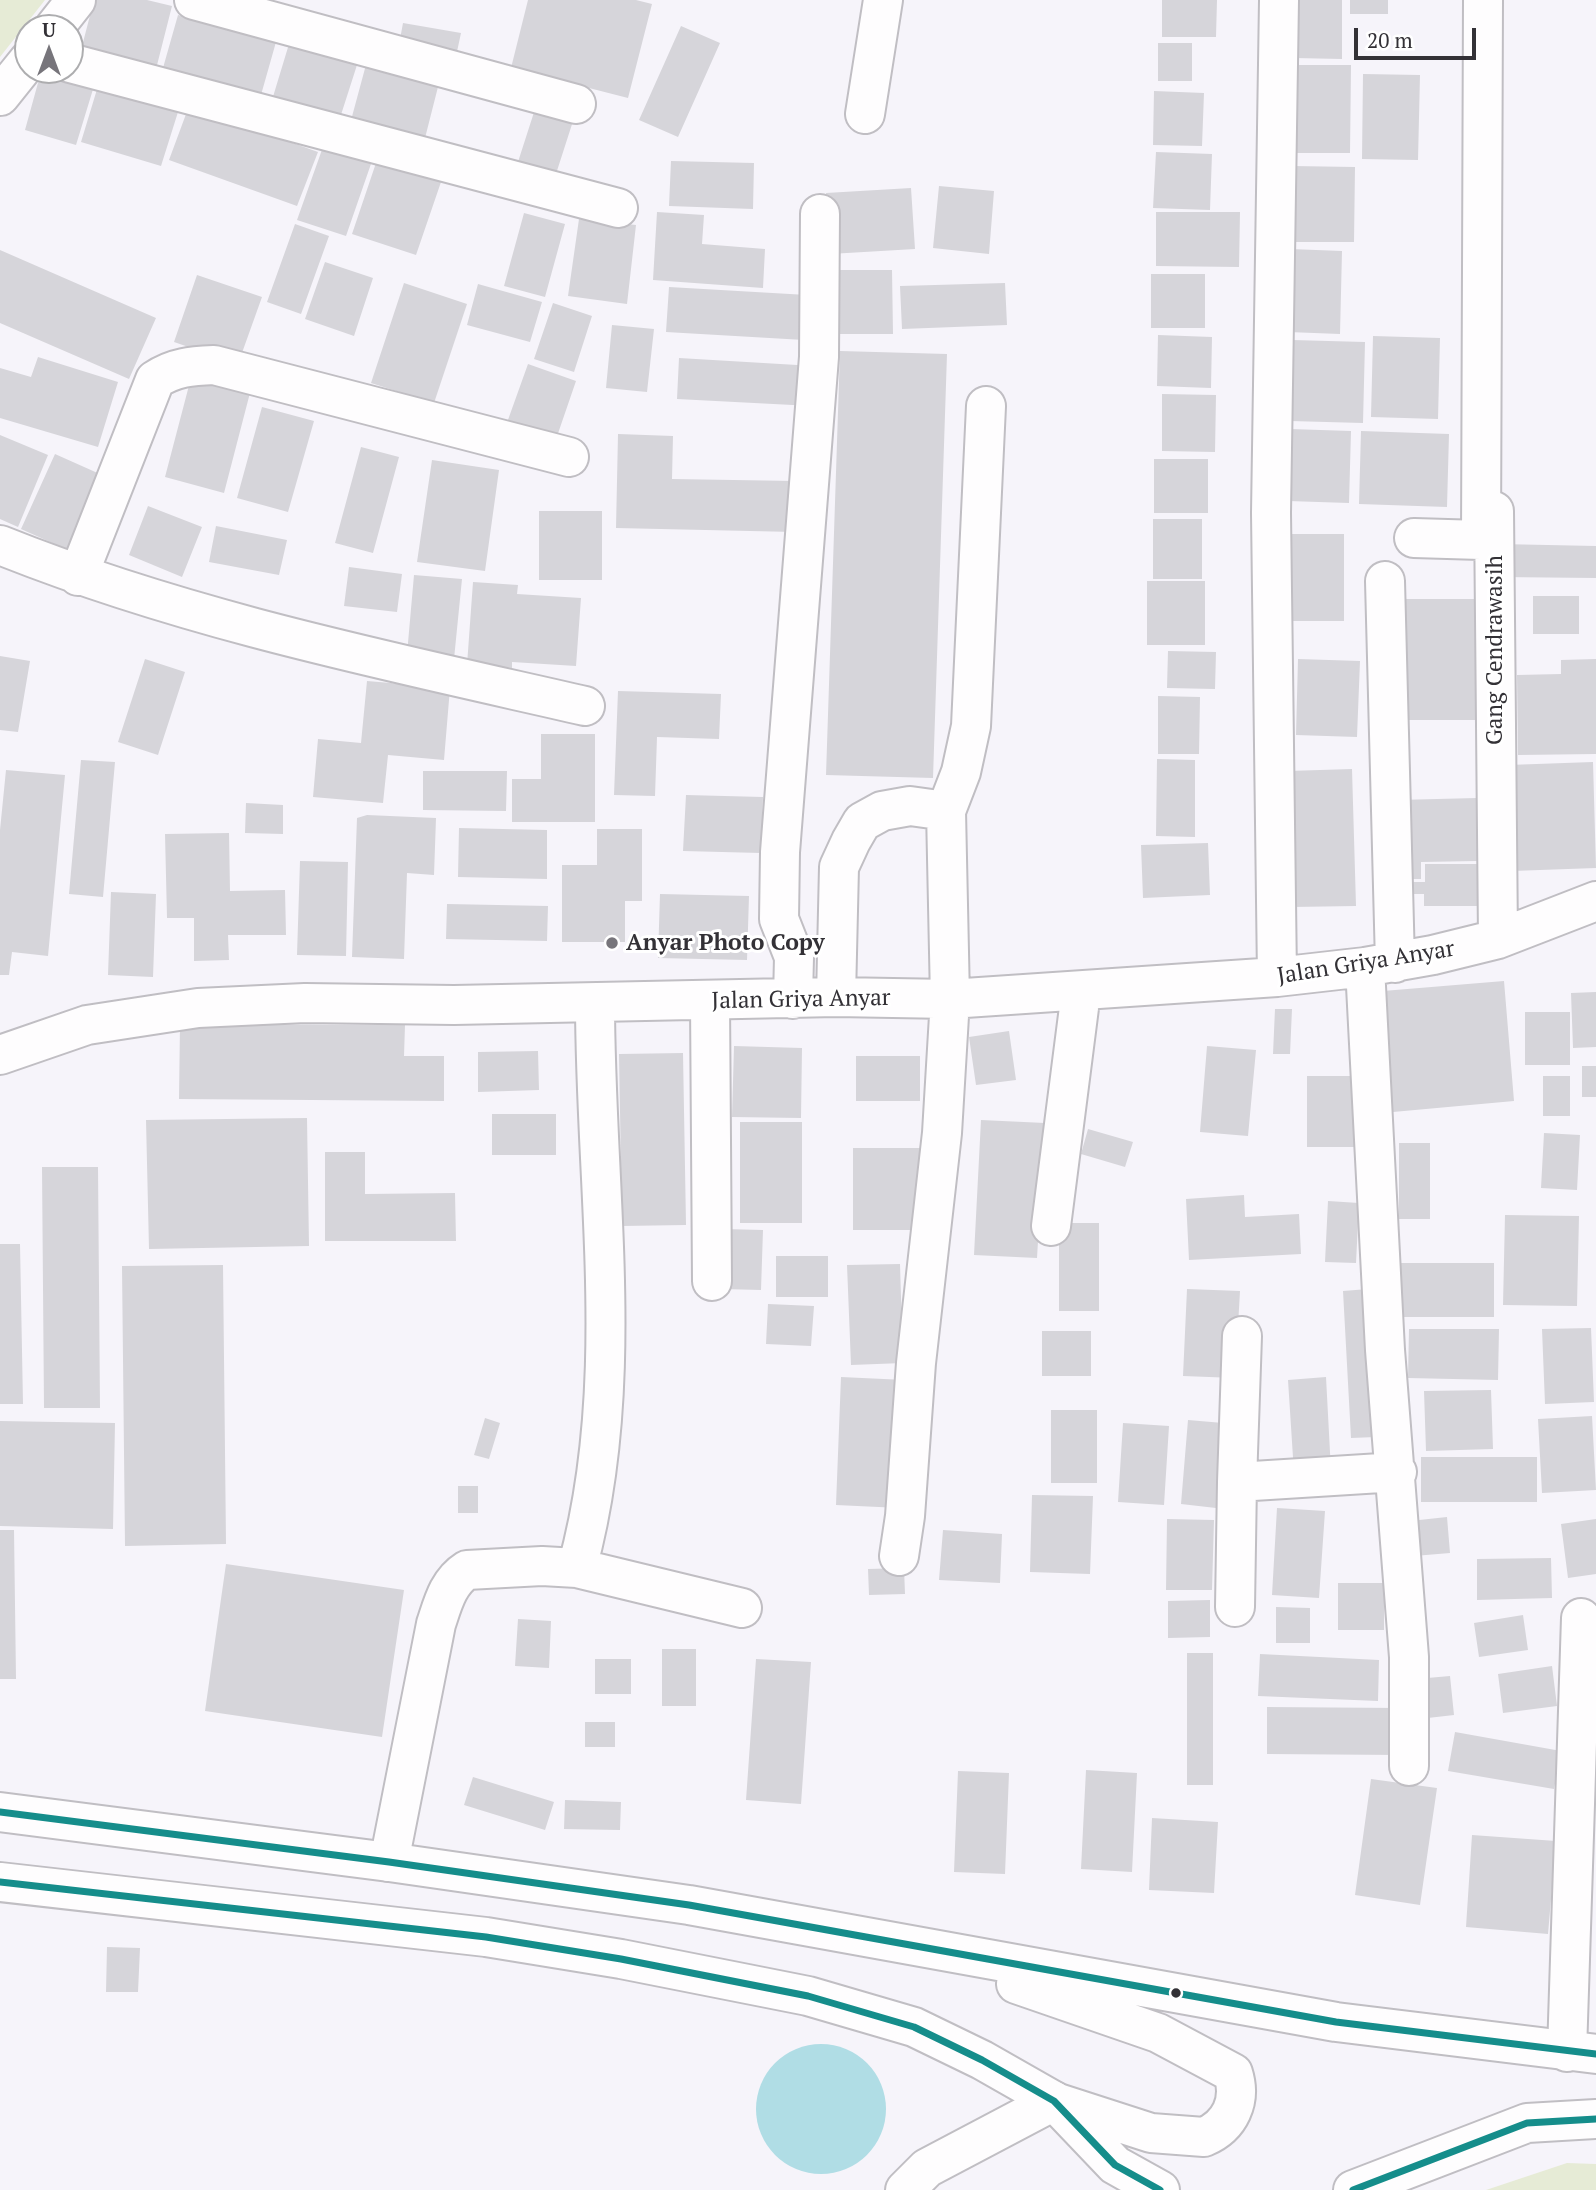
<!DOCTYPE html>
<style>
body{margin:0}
#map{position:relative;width:1596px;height:2190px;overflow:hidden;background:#f6f4fa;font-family:"PT Serif",serif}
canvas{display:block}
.north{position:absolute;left:14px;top:14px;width:70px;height:70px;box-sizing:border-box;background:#fff;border:2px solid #adadaf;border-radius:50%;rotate:0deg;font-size:19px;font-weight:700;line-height:28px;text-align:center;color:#333136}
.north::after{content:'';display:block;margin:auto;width:24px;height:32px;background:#77757b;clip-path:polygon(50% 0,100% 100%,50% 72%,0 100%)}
.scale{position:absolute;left:1354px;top:28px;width:122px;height:32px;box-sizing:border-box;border:4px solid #333136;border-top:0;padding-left:9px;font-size:21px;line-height:24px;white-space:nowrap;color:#333136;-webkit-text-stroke:5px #fff;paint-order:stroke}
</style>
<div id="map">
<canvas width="1596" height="2190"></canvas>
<div class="north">U</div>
<div class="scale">20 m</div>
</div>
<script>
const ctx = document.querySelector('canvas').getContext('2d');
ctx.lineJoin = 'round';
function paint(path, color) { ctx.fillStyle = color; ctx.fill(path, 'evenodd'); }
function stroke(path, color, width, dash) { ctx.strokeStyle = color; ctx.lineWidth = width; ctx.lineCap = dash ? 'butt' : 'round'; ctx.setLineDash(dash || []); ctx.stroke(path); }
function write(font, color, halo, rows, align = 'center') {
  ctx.font = font + ' "PT Serif",serif'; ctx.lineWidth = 6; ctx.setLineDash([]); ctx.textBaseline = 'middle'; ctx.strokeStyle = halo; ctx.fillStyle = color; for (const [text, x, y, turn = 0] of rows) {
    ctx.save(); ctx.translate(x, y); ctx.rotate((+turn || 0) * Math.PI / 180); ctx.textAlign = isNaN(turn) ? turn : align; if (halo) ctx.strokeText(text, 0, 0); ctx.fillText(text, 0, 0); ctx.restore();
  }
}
paint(new Path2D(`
 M0,0H45L0,57Z
 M1567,2163L1596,2164V2190H1486Z`), '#e6ebd6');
paint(new Path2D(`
 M756 2109a65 65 0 1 1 130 0a65 65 0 1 1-130 0Z`), '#b0dde5');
paint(new Path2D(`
 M94,0H147L172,6L155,73L80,54Z
 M528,0H636L652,4L628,98L511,68Z
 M1162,0H1217L1216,37H1162Z
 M1294,0H1342V59L1294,58Z
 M1350,0H1388V14H1350Z
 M178,15L276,42L259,102L161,75Z
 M403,23L461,33L455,61L398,50Z
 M681,26L720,43L678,137L639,120Z
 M1158,43H1192V81H1158Z
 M289,44L357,65L339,121L272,100Z
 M367,61L440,79L424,142L350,124Z
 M1292,65H1351L1350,153H1292Z
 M41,72L94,86L76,145L25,130Z
 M1363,74L1420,75L1418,160L1362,159Z
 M98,86L178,112L161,166L81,142Z
 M1154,91L1204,93L1202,146L1153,145Z
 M189,106L318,152L297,206L169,160Z
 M536,106L574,118L555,177L517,165Z
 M324,144L372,161L346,236L297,220Z
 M1156,152L1212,154L1210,210L1153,208Z
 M377,160L441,182L416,255L352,234Z
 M671,161L754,163L753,209L669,206Z
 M1292,166L1355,167L1354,242H1291Z
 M939,186L994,191L989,254L933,248Z
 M911,188L915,249L830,254L826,193Z
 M657,212L704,215L702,244L765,249L763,288L653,280Z
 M1156,212H1240L1239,267L1156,266Z
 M524,213L565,224L545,297L504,286Z
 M579,219L636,225L627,304L568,296Z
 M295,224L329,236L301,314L267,302Z
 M1290,249L1342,251L1340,334L1288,332Z
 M0,250L156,318L129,379L0,323Z
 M325,262L373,278L354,336L305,319Z
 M838,270H892L893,334H839Z
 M1151,274H1205V328H1151Z
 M197,275L262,297L238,364L174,342Z
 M404,283L467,304L434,403L371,383Z
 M1005,283L1007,325L902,329L900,286Z
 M478,284L542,302L530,342L467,325Z
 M669,287L807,295L804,340L666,332Z
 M553,303L592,316L574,372L534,359Z
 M612,325L654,329L647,392L606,388Z
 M1158,335L1212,337L1211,388L1157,386Z
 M1373,336L1440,338L1438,419L1371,417Z
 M1292,340L1365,342L1363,423L1290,421Z
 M840,351L947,354L933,778L826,775Z
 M38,357L118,382L98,447L0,418V368L31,377Z
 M679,358L814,366L812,406L677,399Z
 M528,364L576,381L553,448L504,431Z
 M192,374L251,389L224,493L165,477Z
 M1162,394L1216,395L1215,452L1162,451Z
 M262,407L314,421L288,512L237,498Z
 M1290,429L1351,431L1349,503L1288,501Z
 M1361,431L1449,434L1447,507L1359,504Z
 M618,434L673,436L672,479L795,481V532L616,528Z
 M0,435L48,455L18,527L0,519Z
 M361,447L399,457L373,553L335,543Z
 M55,454L111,479L77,554L21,529Z
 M1154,459H1208V513H1154Z
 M432,460L499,470L485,571L417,562Z
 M148,506L202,527L182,577L129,555Z
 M539,511H602V580H539Z
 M1153,519H1202V579H1153Z
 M216,526L287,540L279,575L209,562Z
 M1287,534H1344V621H1287Z
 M1499,544L1596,546V578L1499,577Z
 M349,567L402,574L397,612L344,606Z
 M414,575L462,579L454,659L407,654Z
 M1147,581H1205V645H1147Z
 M473,582L518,585L517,594L581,598L576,666L512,662V668L467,665Z
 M1533,596H1579V634H1533Z
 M1397,599H1477V720H1397Z
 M1168,651L1216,652L1215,689L1167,688Z
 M0,656L30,661L18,732L0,730Z
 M145,659L185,672L158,755L118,742Z
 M1298,659L1360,661L1357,737L1296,735Z
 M1596,659V754L1518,755L1517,675L1561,674V660Z
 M367,681L450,688L444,760L388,755L383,803L313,797L318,739L361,743Z
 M618,691L721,694L719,739L657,737L655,796L614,795Z
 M1158,696L1200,697L1199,754H1158Z
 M541,734H595V822H512V779H541Z
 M1157,759L1195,760V837L1156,836Z
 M81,760L115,762L103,897L69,894Z
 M1593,762L1596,868L1512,871L1508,765Z
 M1352,769L1356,906L1291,907L1288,771Z
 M6,770L65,775L48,956L12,952L9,975H0V830Z
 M423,771H507L506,811L423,810Z
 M686,795L763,797L761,853L683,851Z
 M1477,798V861L1421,862V879H1399L1397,800Z
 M246,803L283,805V834L245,833Z
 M367,815L436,818L434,875L407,873L404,959L352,957L357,818Z
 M459,828L547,830V879L458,877Z
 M597,829H642V901H625V942H562V865H597Z
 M229,833L230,891L285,890L286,935H228L229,960L194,961V918H167L165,834Z
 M1208,843L1210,895L1143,898L1141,845Z
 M300,861L348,862L346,956L297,955Z
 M1425,864H1481V906H1424V894H1400V882H1425Z
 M111,892L156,894L153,977L108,975Z
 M660,894L749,896L747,960L658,958Z
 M447,904L548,906L547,941L446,939Z
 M1504,981L1514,1101L1393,1112L1383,991Z
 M1596,992V1047L1573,1048L1571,993Z
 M1275,1009H1292L1290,1054H1273Z
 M1525,1012H1570V1065H1525Z
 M180,1024L405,1025L404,1056H444V1101L179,1099Z
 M1009,1031L1016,1080L976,1085L969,1037Z
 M734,1046L802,1048L801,1118L732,1117Z
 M1207,1046L1256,1050L1248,1136L1200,1132Z
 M538,1051L539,1090L478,1092V1052Z
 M683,1053L686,1225L622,1226L619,1054Z
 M856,1056H920V1101H856Z
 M1582,1066H1596V1097H1582Z
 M1307,1076H1354V1147H1307Z
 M1543,1076H1570V1116H1543Z
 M492,1114H556V1155H492Z
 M307,1118L309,1246L149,1249L146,1120Z
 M981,1120L1045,1123L1037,1258L974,1255Z
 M740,1122H802V1223H740Z
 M1088,1129L1133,1142L1125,1167L1081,1154Z
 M1544,1133L1580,1135L1577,1190L1541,1188Z
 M1399,1143H1430V1219H1399Z
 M853,1148H920V1230H853Z
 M325,1152H365V1194L455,1193L456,1241H325Z
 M42,1167H98L100,1408H44Z
 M1244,1195L1245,1217L1299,1214L1301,1254L1189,1260L1186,1199Z
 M1328,1201L1359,1203L1356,1263L1325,1262Z
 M1505,1215L1579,1216L1577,1306L1503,1305Z
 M1059,1223H1099V1311H1059Z
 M724,1229L763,1230L761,1290L722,1289Z
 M0,1244H20L23,1404H0Z
 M776,1256H828V1297H776Z
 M1391,1263H1494V1317H1391Z
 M900,1264L903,1363L851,1365L847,1265Z
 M223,1265L226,1544L125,1546L122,1266Z
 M1187,1289L1240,1291L1235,1378L1183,1376Z
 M1368,1289L1376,1437L1351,1438L1343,1291Z
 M768,1304L814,1306L811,1346L766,1344Z
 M1591,1328L1594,1402L1545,1404L1542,1329Z
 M1409,1329H1499L1498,1380L1408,1378Z
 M1042,1331H1091V1376H1042Z
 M841,1377L905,1380L900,1508L836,1505Z
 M1326,1377L1331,1471L1294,1473L1288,1380Z
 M1491,1390L1493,1449L1426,1451L1424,1391Z
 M1051,1410H1097V1483H1051Z
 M1592,1416L1596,1490L1542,1493L1538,1419Z
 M485,1418L500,1423L489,1459L474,1455Z
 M1188,1420L1223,1423L1216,1508L1181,1504Z
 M0,1421L115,1423L113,1529L0,1526Z
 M1123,1423L1169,1426L1164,1505L1118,1502Z
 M1421,1457H1537V1502H1421Z
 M458,1486H478V1513H458Z
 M1032,1495L1093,1496L1090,1574L1030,1572Z
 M1277,1508L1325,1511L1319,1598L1272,1595Z
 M1447,1517L1450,1553L1414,1556L1410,1521Z
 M1167,1519L1214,1520L1212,1590H1166Z
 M1596,1519V1574L1568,1578L1561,1524Z
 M0,1530H14L16,1679H0Z
 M943,1530L1002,1534L1000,1583L939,1580Z
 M1551,1558L1552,1598L1477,1600V1559Z
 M226,1564L404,1590L382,1737L205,1711Z
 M904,1568L905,1594L869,1595L868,1569Z
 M1338,1583H1384V1630H1338Z
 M1210,1600V1637L1168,1638V1601Z
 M1276,1607L1310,1608V1643H1276Z
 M1523,1615L1528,1650L1479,1657L1474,1623Z
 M518,1619L551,1621L549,1668L515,1666Z
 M662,1649H696V1706H662Z
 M1187,1653H1213V1785H1187Z
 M1260,1654L1379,1660L1378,1701L1258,1696Z
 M595,1659H631V1694H595Z
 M756,1659L811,1662L801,1804L746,1800Z
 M1552,1666L1557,1706L1503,1713L1498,1674Z
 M1450,1676L1454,1715L1419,1719L1416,1679Z
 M1267,1707L1400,1708V1755L1267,1754Z
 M585,1722H615V1747H585Z
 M1455,1732L1561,1751L1554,1789L1448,1771Z
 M1086,1770L1137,1773L1132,1872L1081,1869Z
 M958,1771L1009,1773L1005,1874L954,1872Z
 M473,1777L554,1802L545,1830L464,1805Z
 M1371,1779L1437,1788L1420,1905L1355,1895Z
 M565,1800L621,1802L620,1830L564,1829Z
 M1152,1818L1218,1822L1214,1893L1149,1890Z
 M1472,1835L1556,1841L1548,1934L1466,1927Z
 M107,1947L140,1948L138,1992H106Z`), '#d6d5da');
const minor = new Path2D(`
 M194,0L576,104
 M54,28L76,0
 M70,63L618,208
 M0,96L28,61
 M865,114L883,0
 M1494,511L1498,939
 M1414,538L1481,540L1483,0
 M0,545C187,620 388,661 585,706
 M78,576L155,380C174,367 192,366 214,365L569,457
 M1385,581L1395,963
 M1365,967L1385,1350L1409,1657V1766
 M1277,977L1271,513L1279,0
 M836,997L839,867L851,841L862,822L882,811L910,806L946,811L961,772L971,726L986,406
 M793,999L794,957L779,919L780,852L819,357L820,214
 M710,1001L712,1281
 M0,1055L87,1025L198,1008L305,1003L454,1005L836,997L950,999L1277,977L1365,967L1433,955L1498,939L1596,901
 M1051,1226L1081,992
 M1237,1482L1242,1336
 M899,1556L905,1516L916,1363L942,1133L950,999L946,811
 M577,1568C628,1383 595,1191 595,1003
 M1235,1607L1237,1482L1397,1472
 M389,1862L436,1624C443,1603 448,1582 467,1570L542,1566L577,1568L742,1608
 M1567,2052L1581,1618
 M905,2190L927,2168L1054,2101`);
const highway = new Path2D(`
 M0,1812L389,1862L689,1905L1336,2022L1596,2054
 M0,1882L486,1937L621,1959L808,1996L914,2027L982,2060L1054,2101L1115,2165L1160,2190
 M1016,1984L1158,2033L1233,2073C1242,2101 1230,2126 1204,2137L1151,2133L1055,2102
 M1353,2190L1527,2123L1596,2119`);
stroke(minor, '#c0bec3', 42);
stroke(highway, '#c0bec3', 42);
stroke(minor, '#fefdfe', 38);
stroke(highway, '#fefdfe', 38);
stroke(new Path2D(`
 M0,1812L389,1862L689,1905L1336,2022L1596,2054
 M0,1882L486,1937L621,1959L808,1996L914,2027L982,2060L1054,2101L1115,2165L1160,2190
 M1353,2190L1527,2123L1596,2119`), '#158d8b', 7);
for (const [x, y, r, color] of [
 [612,943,7,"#77757b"],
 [1176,1993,6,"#333136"]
]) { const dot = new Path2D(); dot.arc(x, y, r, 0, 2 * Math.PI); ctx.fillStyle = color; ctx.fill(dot); stroke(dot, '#fff', 2.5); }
write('23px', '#333136', '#fff', [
 ["Gang Cendrawasih",1495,650,-90],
 ["Jalan Griya Anyar",1366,963,-9],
 ["Jalan Griya Anyar",801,1000,-1]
]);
write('bold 23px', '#333136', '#fff', [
 ["Anyar Photo Copy",626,943]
], 'left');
</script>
